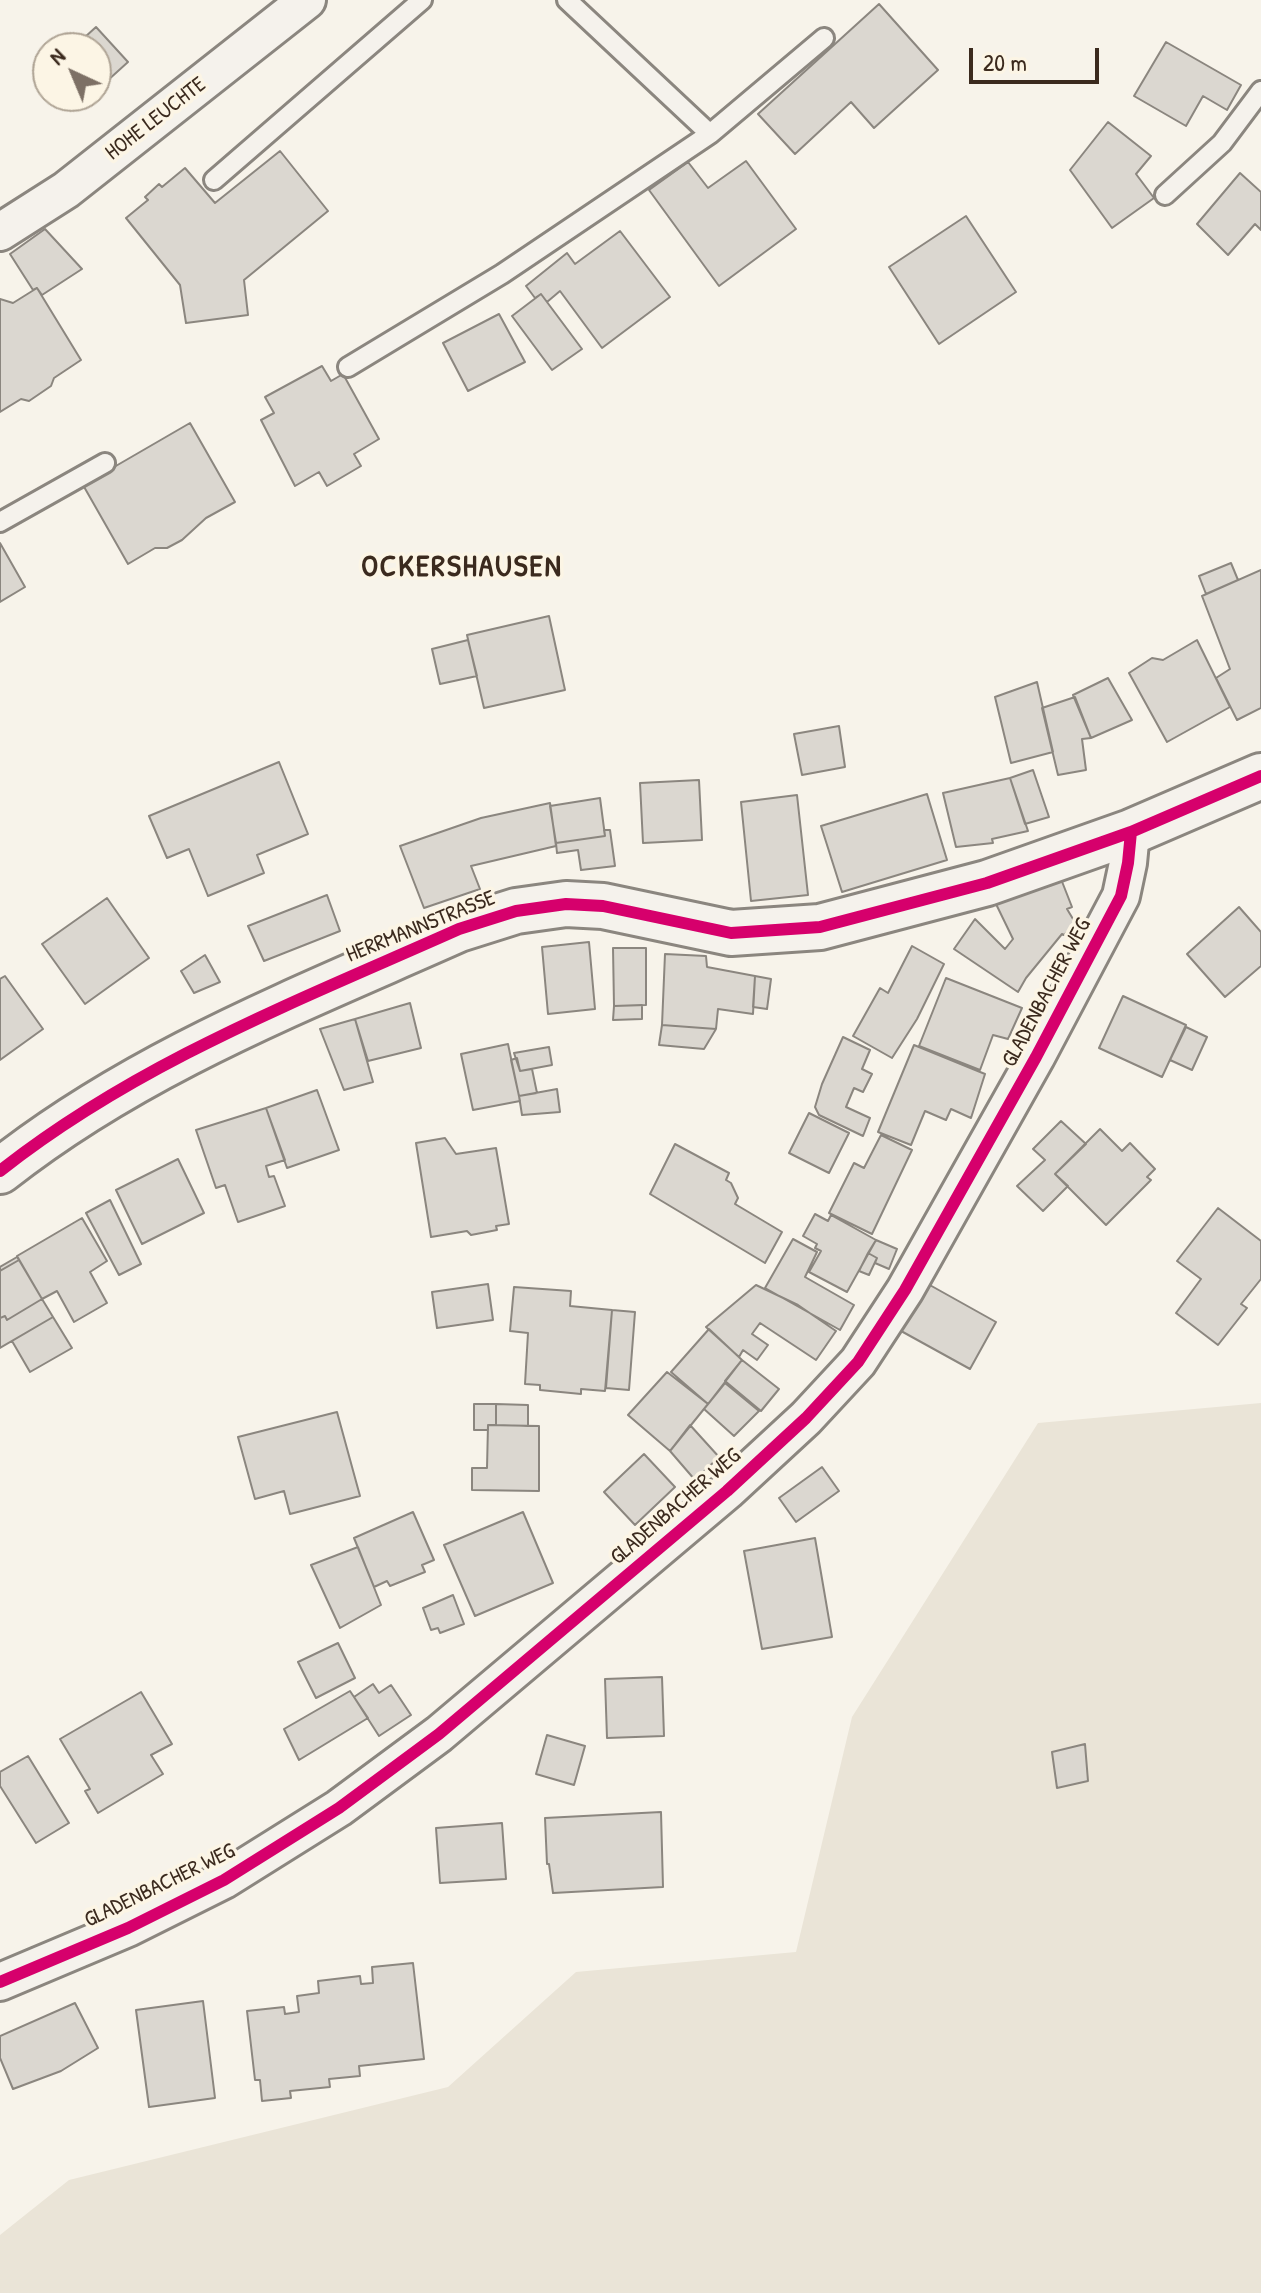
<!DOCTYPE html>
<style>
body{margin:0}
#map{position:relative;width:1261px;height:2293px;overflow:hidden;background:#f7f3ea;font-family:"Patrick Hand",sans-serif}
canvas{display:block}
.north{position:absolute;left:32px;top:32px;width:80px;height:80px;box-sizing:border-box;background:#fcf5e5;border:2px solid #afa495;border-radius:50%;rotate:316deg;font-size:22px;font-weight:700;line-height:32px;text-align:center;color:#3b2a1e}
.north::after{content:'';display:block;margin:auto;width:28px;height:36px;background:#7d7065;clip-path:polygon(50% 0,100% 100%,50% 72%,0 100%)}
.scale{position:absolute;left:969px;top:48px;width:130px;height:36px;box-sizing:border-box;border:4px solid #3b2a1e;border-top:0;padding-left:10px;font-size:24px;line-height:28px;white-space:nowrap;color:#3b2a1e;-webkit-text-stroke:6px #fcf5e5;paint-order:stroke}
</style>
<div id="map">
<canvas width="1261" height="2293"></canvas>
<div class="north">N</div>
<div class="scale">20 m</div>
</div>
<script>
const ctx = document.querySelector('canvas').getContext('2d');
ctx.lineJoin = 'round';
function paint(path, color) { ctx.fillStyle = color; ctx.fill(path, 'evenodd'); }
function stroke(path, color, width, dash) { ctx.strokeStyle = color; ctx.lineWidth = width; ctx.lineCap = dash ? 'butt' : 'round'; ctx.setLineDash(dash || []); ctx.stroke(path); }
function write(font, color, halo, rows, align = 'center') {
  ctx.font = font + ' "Patrick Hand",sans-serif'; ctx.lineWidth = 7; ctx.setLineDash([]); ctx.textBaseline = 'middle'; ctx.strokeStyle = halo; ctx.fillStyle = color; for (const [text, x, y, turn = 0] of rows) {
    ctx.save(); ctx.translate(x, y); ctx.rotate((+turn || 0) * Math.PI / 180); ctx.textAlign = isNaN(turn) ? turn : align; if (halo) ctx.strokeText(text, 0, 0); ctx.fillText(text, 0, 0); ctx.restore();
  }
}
paint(new Path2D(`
 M1261,1403V2293H0V2235L69,2180L448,2087L576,1972L796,1952L852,1717L1038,1423Z`), '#eae4d7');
const building = new Path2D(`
 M879,4L938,70L874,128L851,102L795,154L758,114Z
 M96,27L128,62L96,91V48H73Z
 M1166,42L1241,85L1227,110L1203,96L1186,126L1134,96Z
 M1108,122L1151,156L1136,174L1154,198L1112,228L1070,170Z
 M280,151L328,211L244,280L248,315L186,323L180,285L126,218L148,200L145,197L159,184L162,187L185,168L215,203Z
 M746,161L796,229L719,286L649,190L688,162L708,188Z
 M1240,173L1261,192V230L1255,224L1228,255L1197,224Z
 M966,216L1016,292L939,344L889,267Z
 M45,229L82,269L42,295L37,288L33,290L10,254Z
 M620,231L670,297L602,348L560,291L547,302L541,294L535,298L526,286L567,253L575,264Z
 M37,288L81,360L54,378L51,386L29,401L21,399L0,412V299L13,303Z
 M541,294L582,349L552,370L512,316Z
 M499,314L525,362L468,391L443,343Z
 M322,366L331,381L343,374L379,439L354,454L361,466L327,486L319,472L295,486L261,420L274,413L265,397Z
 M190,423L235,502L206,518L182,540L167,548H155L128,564L83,485Z
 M0,543L25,587L0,602Z
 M1231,563L1238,580L1206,594L1199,576Z
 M1261,570V708L1237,720L1216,678L1230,669L1202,596Z
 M549,616L565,690L484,708L467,635Z
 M468,640L477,676L440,684L432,649Z
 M1197,640L1230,707L1167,742L1129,673L1152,658L1163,660Z
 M1108,678L1132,720L1091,738L1073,695Z
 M1037,682L1053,752L1011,763L995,697Z
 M1075,697L1091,738L1082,739L1086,770L1058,775L1042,708Z
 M839,726L845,767L802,775L794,734Z
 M279,762L308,834L257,855L264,873L208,896L189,849L167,858L149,816Z
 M1033,770L1049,817L1025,824L1010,778Z
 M1010,778L1028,831L992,839L993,843L956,847L943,793Z
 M699,780L702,840L643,843L640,783Z
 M927,794L947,860L842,892L821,826Z
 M797,795L808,895L751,901L741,802Z
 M600,798L605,836L556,843L550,806Z
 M550,803L556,846L471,866L480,889L424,908L400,846L481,818Z
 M604,830H610L615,866L581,870L578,850L557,853L556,843L605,836Z
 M1061,879L1072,907L1067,909L1076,924L1064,935L1062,934L1026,978L1018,992L954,949L975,919L1005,949L1013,939L996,904Z
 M327,895L340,931L264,961L248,926Z
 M107,898L149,958L85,1004L42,944Z
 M1239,907L1261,932V966L1225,997L1187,954Z
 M589,942L595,1009L548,1014L542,947Z
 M912,946L944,964L917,1019L892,1058L853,1036L880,988L888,993Z
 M613,948H646V1005L614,1006Z
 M665,954L706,956L707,967L755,976L753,1014L718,1009L716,1029L662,1025Z
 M205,955L220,982L194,993L181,971Z
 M5,976L43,1029L0,1060V979Z
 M755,976L771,979L767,1009L753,1007Z
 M946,978L1022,1008L1008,1039L993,1035L980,1070L919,1046Z
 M1123,996L1186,1025L1162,1077L1099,1048Z
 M410,1003L421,1048L368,1061L355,1019Z
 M642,1005V1019L613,1020L614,1006Z
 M355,1019L373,1082L344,1090L320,1029Z
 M662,1025L716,1029L704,1049L659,1045Z
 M1186,1027L1207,1037L1192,1070L1170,1060Z
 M843,1037L870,1050L862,1069L872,1074L863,1092L854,1088L846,1107L870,1118L863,1136L819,1115L815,1107L822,1084Z
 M508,1044L520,1101L473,1110L461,1054Z
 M914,1045L985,1074L971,1118L951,1109L946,1120L925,1111L911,1145L878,1132Z
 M549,1047L552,1065L520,1071L514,1053Z
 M517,1058L520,1071L532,1069L537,1093L519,1096L511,1060Z
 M557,1089L560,1112L522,1115L519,1096Z
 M317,1090L339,1150L287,1168L266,1108Z
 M266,1108L285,1160L266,1166L269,1177L274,1176L285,1206L238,1222L225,1185L216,1188L196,1130Z
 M809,1113L849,1133L829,1173L789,1153Z
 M1061,1121L1086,1144L1055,1174L1068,1186L1043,1211L1017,1186L1045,1160L1033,1149Z
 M1100,1129L1122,1151L1130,1143L1155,1169L1147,1177L1151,1180L1106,1225L1055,1174Z
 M881,1135L912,1150L872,1234L829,1213L854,1163L864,1168Z
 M445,1138L456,1154L496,1148L509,1224L496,1226L497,1230L471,1235L467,1231L431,1237L416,1143Z
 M675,1144L729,1173L726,1180L731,1183L738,1198L735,1204L782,1232L765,1263L650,1194Z
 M178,1159L204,1213L142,1244L116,1190Z
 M110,1200L141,1264L119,1275L86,1213Z
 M1218,1208L1261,1241V1279L1241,1304L1247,1308L1218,1345L1176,1313L1201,1279L1177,1261Z
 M815,1214L828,1221L831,1215L876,1240L847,1292L809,1272L821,1251L815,1248L817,1244L803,1236Z
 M82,1218L107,1261L90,1272L107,1303L74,1322L57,1291L42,1299L17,1256Z
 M793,1239L817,1252L805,1277L854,1305L840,1330L765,1288Z
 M876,1240L897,1249L889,1269L875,1263L877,1258L868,1253Z
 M868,1253L877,1258L869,1275L859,1271Z
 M17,1257L19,1260L0,1271V1267Z
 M19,1260L42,1299L7,1320L5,1316L0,1318V1271Z
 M919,1279L996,1322L970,1369L892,1326Z
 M488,1284L493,1320L437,1328L432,1292Z
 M756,1285L798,1305L836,1331L816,1360L760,1323L752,1334L768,1345L757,1360L743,1350L739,1357L706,1327Z
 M514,1287L571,1291L570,1306L612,1310L605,1391L581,1389V1394L540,1390V1385L525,1384L528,1333L510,1331Z
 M42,1299L53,1317L0,1348V1318L5,1316L7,1320Z
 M612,1310L635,1312L629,1390L606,1388Z
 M53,1317L72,1348L30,1372L12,1341Z
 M709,1329L742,1360L708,1404L671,1372Z
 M742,1360L779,1389L761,1411L725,1381Z
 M667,1372L708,1404L670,1451L628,1415Z
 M725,1383L759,1411L734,1436L704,1409Z
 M474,1404H496V1425H488V1430H474Z
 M496,1404L528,1405V1426L496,1425Z
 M337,1412L360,1496L290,1514L284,1491L255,1499L238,1437Z
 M488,1425L539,1426V1491L472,1490V1468H487Z
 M690,1425L719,1457L695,1480L670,1451Z
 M644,1454L675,1487L635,1525L604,1492Z
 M822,1467L839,1491L796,1522L779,1498Z
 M413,1512L434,1560L422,1565L425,1572L390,1586L387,1581L374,1587L354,1538Z
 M523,1512L553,1583L475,1616L444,1545Z
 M815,1538L832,1637L762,1649L744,1551Z
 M358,1547L381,1605L340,1628L311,1565Z
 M453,1595L464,1624L440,1633L438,1628L431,1630L423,1608Z
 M338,1643L355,1678L316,1698L298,1662Z
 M662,1677L664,1736L607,1738L605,1679Z
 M373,1684L379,1693L391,1685L411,1715L379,1736L354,1697Z
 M350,1691L368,1718L299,1760L284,1729Z
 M141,1692L172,1744L151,1755L163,1774L98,1813L85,1791L90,1789L60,1739Z
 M547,1735L585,1746L574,1785L536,1774Z
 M1085,1744L1088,1781L1057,1788L1052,1752Z
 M28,1756L69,1823L36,1843L0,1786V1772Z
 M661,1812L663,1887L553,1893L549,1864H547L545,1818Z
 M502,1823L506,1879L440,1883L436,1828Z
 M413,1963L424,2059L359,2066L360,2076L329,2079L330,2087L290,2091L291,2098L262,2101L260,2080H255L247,2011L284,2007L285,2014L299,2012L297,1996L319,1993L318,1981L360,1976L361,1984L373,1983L372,1967Z
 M203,2001L215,2098L149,2107L136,2010Z
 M75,2003L98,2048L61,2071L13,2089L0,2058V2036Z`);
paint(building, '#dbd7d0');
stroke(building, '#8b867f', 2);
const service = new Path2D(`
 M710,134L824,38
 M214,180L422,0
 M1165,195L1222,143L1261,91
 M348,367L502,274L710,134L567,0
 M0,522L105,463`);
const minor = new Path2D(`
 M0,232L66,190L307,0
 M0,1982L128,1928L224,1880L339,1808L439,1734L727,1491L806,1418L858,1362L905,1290L1036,1057L1121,896L1128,863L1131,832`);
const tertiary = new Path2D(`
 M0,1171C138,1062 300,1000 459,929L516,911L566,904L603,906L731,933L820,927L987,883L1131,832L1261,776`);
stroke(service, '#8b867f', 24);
stroke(minor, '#8b867f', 42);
stroke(tertiary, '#8b867f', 50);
stroke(service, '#f5f2ec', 18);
stroke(minor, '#f5f2ec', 36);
stroke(tertiary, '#f5f2ec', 44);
stroke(new Path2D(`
 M0,1171C138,1062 300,1000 459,929L516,911L566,904L603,906L731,933L820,927L987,883L1131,832L1261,776
 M0,1982L128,1928L224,1880L339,1808L439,1734L727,1491L806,1418L858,1362L905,1290L1036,1057L1121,896L1128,863L1131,832`), '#d6006c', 12);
write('22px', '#3b2a1e', '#fcf5e5', [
 ["HOHE LEUCHTE",156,119,-38],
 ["HERRMANNSTRASSE",421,927,-22],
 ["GLADENBACHER WEG",1047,993,-62],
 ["GLADENBACHER WEG",676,1507,-41],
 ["GLADENBACHER WEG",160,1886,-26]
]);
ctx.letterSpacing = '2px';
write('bold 30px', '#3b2a1e', '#fcf5e5', [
 ["OCKERSHAUSEN",462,568]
]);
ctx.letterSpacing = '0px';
</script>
